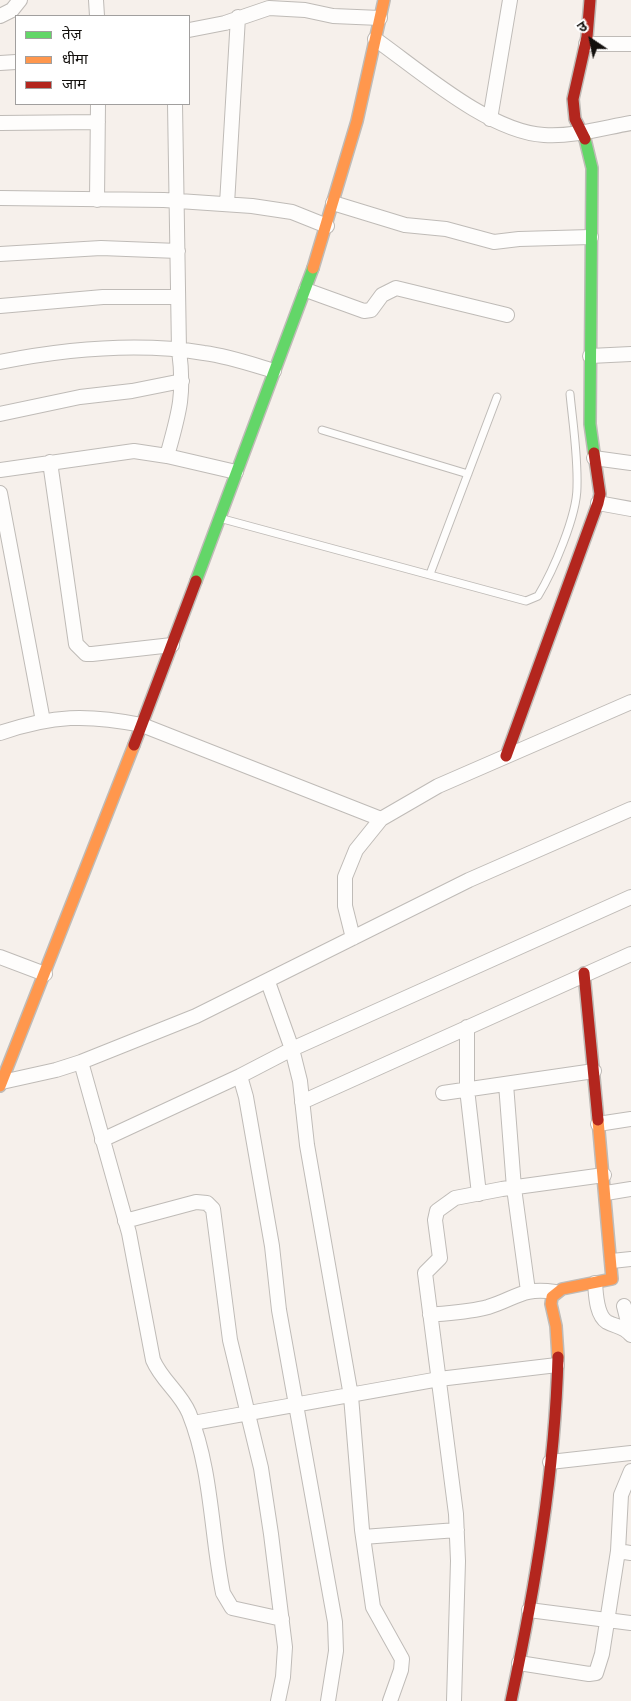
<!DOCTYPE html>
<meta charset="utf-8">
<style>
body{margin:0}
#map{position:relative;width:631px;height:1701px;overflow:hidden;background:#f6f0eb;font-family:"Varela Round","Noto Sans Devanagari",sans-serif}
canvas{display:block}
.legend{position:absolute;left:15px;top:15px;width:175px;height:90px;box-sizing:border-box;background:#fff;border:1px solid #a19f9e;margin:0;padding:6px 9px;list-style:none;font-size:15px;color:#13100d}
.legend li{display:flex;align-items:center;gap:10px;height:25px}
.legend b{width:25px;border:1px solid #a19f9e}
.north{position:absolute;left:566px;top:15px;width:50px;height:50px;-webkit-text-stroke:4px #fff;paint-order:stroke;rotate:326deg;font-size:14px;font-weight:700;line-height:20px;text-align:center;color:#13100d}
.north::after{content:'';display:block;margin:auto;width:18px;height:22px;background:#13100d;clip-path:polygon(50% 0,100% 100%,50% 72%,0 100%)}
</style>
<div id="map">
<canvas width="631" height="1701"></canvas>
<ul class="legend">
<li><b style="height:6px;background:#63d668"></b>तेज़</li>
<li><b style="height:6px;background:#ff974d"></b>धीमा</li>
<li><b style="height:6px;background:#b3261e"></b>जाम</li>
</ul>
<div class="north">उ</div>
</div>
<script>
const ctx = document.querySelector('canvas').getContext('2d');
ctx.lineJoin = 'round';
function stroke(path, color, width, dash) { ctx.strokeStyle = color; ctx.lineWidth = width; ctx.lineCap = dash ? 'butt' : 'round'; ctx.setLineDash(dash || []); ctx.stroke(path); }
const lane = new Path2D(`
 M322,430L468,474
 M223,519L526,601L538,596C553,571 577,516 577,487C578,456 573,425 570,394
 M430,574L497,397`);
const street = new Path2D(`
 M96,0L97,16
 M0,16L12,10L20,0
 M189,30L225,23L269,8L305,10L333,16L380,18
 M375,39C419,70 489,132 544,135C572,137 603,128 631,123
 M586,44H631
 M0,63L16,62
 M490,119L510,0
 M0,123L98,122
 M0,198L164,200L252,206L292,212L327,226
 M97,200L98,104
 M333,203L405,225L446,229L494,242L519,239L591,237
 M227,204L238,17
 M0,254L101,248L178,251
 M306,290L364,311L371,310L382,295L396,288L507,315
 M0,306L103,297H178
 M590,356L631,354
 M0,362C66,349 137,342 204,353C228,356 251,364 274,371
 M0,414L80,397L132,391L182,381
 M167,456C179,413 185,395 179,350L175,104
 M594,458L631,463
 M50,462L76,644L86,654H92L172,645
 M0,470L134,451L167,456L236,472
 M0,493L43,721
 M598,503L631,509
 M0,733C53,715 87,714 142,725L381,819
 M353,938L345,906V877L356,850L381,819L438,786L631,702
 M0,957L45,974
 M268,982L292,1049L300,1081L307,1145L351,1396L362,1530L373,1607L402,1659L401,1670L390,1701
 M467,1027V1089L479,1194
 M81,1062L129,1233L153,1360C162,1381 180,1392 189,1413C212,1470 211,1534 223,1593L232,1608L282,1619
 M240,1076L246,1097L272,1246L279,1310L335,1622L336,1651L328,1701
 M2,1082L56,1070L81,1062L196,1016L469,880L631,809
 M506,1084L514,1188L528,1291
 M443,1093L594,1071
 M302,1102L631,954
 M598,1124L631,1119
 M102,1140L240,1076L292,1049L631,897
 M606,1193L631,1189
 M125,1221L196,1202L207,1203L213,1209L230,1340L261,1468L271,1534L285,1647L283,1677L278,1701
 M612,1261L631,1259
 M595,1283C596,1294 596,1315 607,1322C616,1327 624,1326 631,1335
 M624,1306L631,1334
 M430,1315C449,1313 470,1312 488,1307C517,1298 522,1287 555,1292
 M193,1423L439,1379L557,1365
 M550,1462L631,1453
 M363,1537L457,1530
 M618,1551L631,1553
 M529,1610L631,1623
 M519,1663L589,1674L596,1673L602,1654L618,1551L621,1495L631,1471
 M454,1701L458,1561L456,1514L425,1273L440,1258L435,1220L437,1211L455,1198L502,1189L604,1175`);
const fast = new Path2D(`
 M585,139L592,168L590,424L594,453
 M196,581L313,268`);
const slow = new Path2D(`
 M313,268L357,121L384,0
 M0,1086L134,745
 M558,1357L556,1326L551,1304L552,1297L562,1289L612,1279L598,1120`);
const jam = new Path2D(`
 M585,139L575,119L573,99L587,37L590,0
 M134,745L196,581
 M506,756L598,503L600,494L594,453
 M584,973L598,1120
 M511,1701C535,1588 555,1472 558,1357`);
stroke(lane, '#bfbbb7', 9);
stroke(street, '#bfbbb7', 16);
stroke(fast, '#bfbbb7', 14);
stroke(slow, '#bfbbb7', 14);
stroke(jam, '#bfbbb7', 14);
stroke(lane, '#fefdfc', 7);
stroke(street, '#fefdfc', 14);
stroke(fast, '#63d668', 11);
stroke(slow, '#ff974d', 11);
stroke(jam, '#b3261e', 11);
</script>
